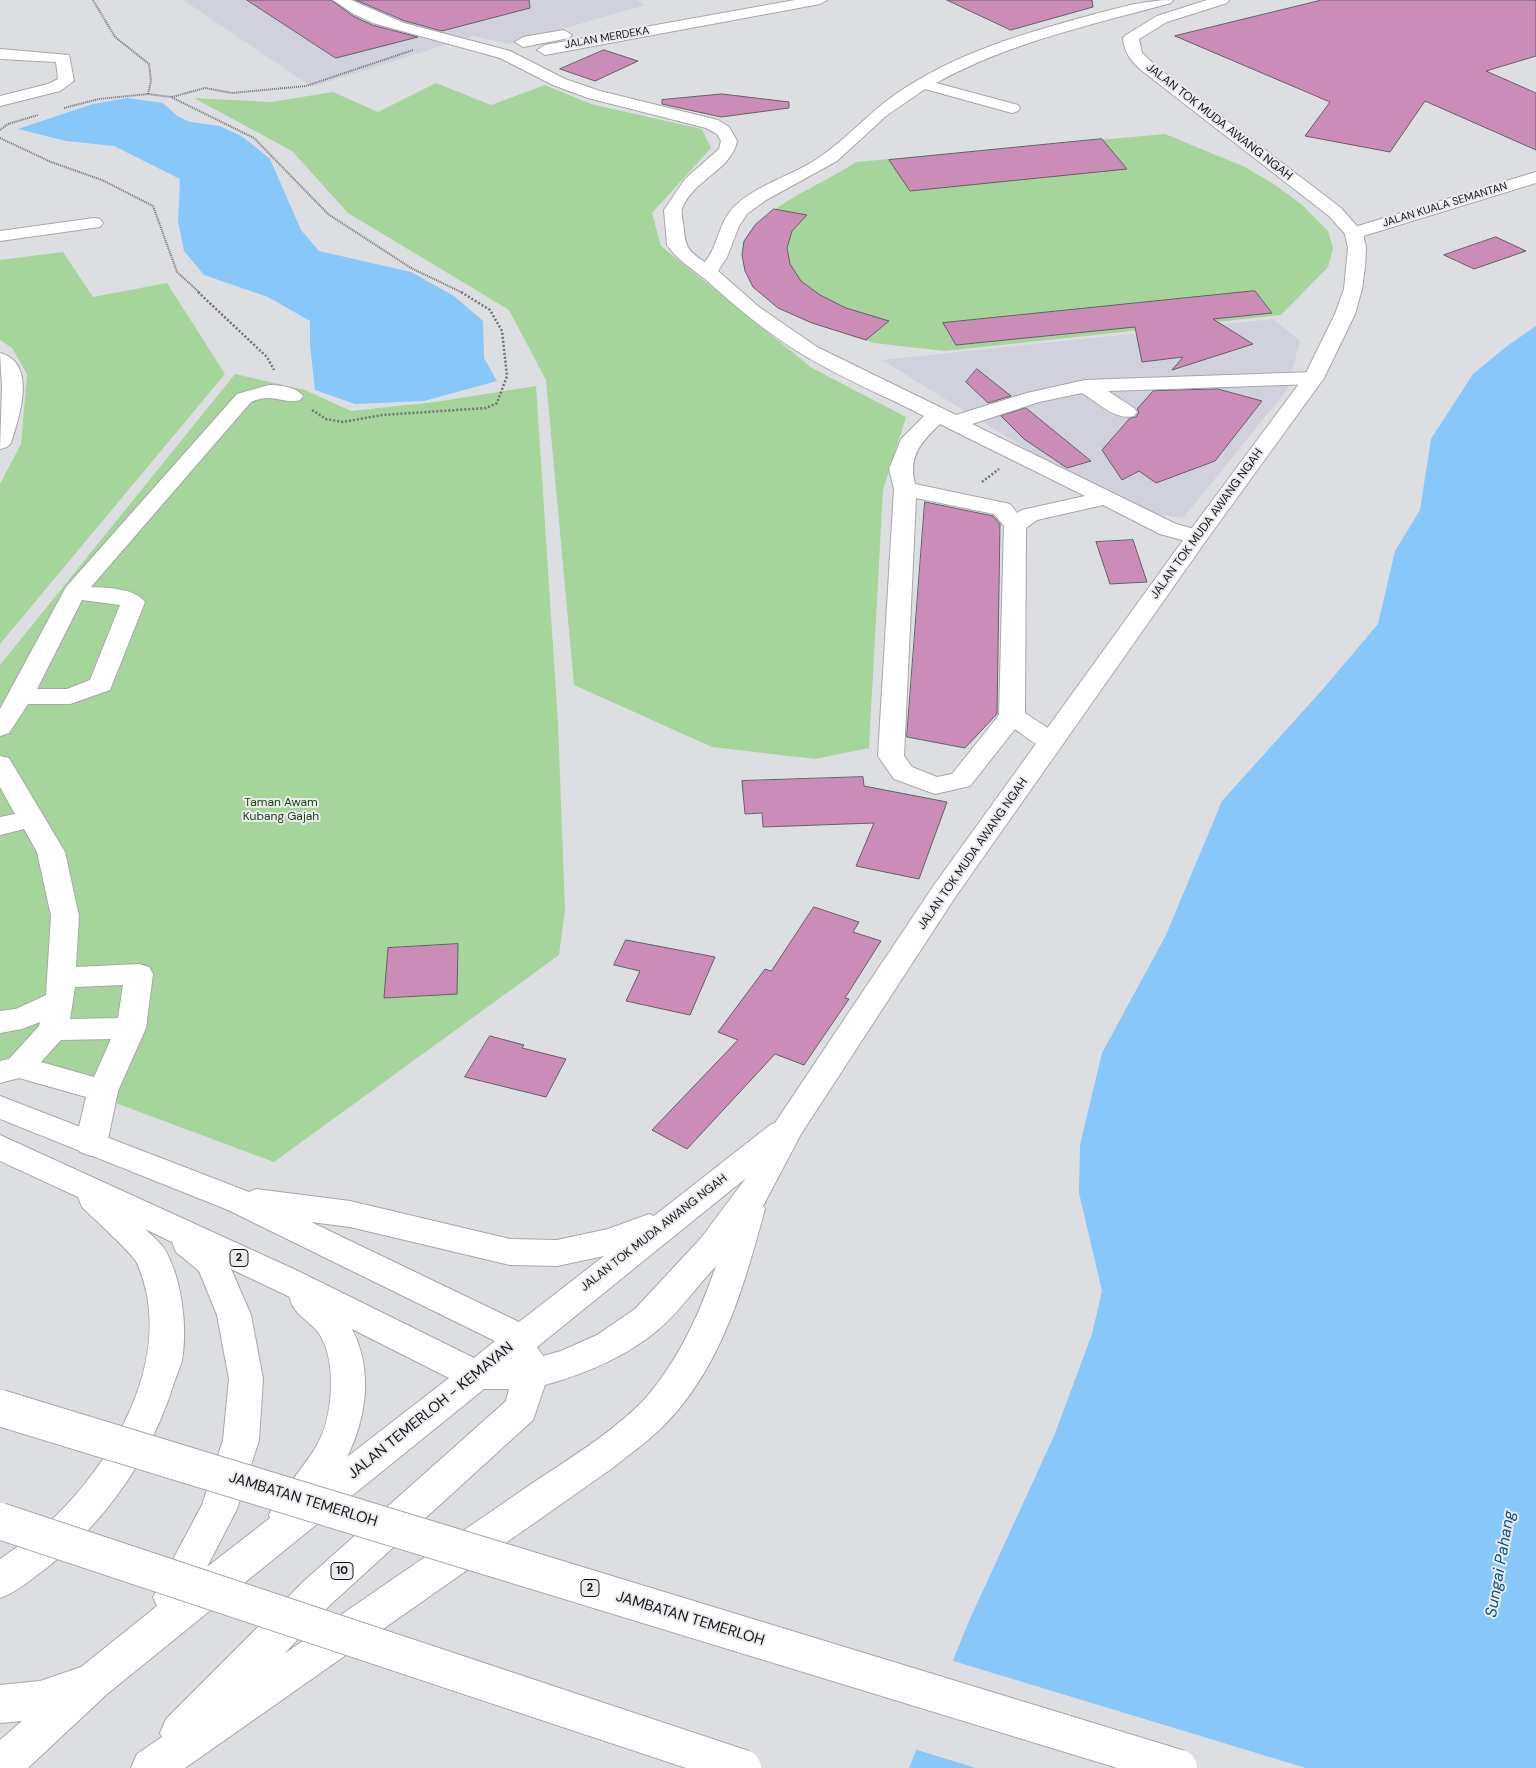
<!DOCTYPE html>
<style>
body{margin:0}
canvas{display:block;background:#dddee2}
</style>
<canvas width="1536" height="1768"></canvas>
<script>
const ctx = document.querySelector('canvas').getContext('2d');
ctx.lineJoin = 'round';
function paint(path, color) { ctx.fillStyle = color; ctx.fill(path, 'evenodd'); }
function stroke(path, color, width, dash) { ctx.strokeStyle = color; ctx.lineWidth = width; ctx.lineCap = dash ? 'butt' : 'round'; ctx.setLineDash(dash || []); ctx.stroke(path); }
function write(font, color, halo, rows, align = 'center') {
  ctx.font = font + ' "DM Sans",sans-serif'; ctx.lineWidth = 4; ctx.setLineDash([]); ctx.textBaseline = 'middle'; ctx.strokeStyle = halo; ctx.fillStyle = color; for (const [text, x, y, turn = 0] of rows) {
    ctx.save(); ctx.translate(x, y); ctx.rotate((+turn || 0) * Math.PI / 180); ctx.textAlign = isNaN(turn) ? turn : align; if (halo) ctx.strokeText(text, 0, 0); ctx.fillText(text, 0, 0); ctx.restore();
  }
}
paint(new Path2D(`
 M183,0H637L645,5L510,44L473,36L312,87Z
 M1273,319L1300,341L1287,390L1183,518L1156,514L1059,469L882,360Z`), '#d0d1dc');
paint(new Path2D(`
 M436,83L491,105L545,85L591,104L702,129L711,148L652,213L661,246L812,368L906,417L883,490L869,748L815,759L712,747L574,685L546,380L509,310L348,213L292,151L194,98L271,102L333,92L378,112Z
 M1165,134L1245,167L1275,185L1301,204L1328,231L1333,248L1328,267L1281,315L945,351L874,343L812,323L744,241C771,201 817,188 856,162Z
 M63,252L93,297L167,283L225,374L0,644V484L21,444L27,374L12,348L0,340V260Z
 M235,374L305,390L351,411L435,402L536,386L558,723L565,910L559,955L274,1162L0,1060V665Z`), '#a5d59b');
paint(new Path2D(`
 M127,98L163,103L177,116L190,122L220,126L243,137L270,159L301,230L319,251L411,272L454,296L483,321L484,358L497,381L424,401L355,404L315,390L310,345V321L268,297L204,275L184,251L178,221L180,179L114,146L66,141L18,129L93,104Z
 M1536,326V1768H909L969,1621L1054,1436L1092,1334L1102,1291L1079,1193L1080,1145L1102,1053L1166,935L1222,801L1323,689L1378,624L1395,551L1420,510L1431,439L1473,374L1507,346Z`), '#87c7f9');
paint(new Path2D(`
 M950,1660L1306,1768H976L914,1749Z`), '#dddee2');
const building = new Path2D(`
 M247,0H331L353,16L372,25L418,37L336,58Z
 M356,0H529L530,8L442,31L405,21Z
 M947,0H1092L1093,7L1011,30Z
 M1322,0H1536V56L1486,71L1536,93V150L1425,101L1390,152L1305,136L1330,102L1175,36Z
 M604,50L638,61L595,81L560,69Z
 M722,94L789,102V108L721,117L662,104V100Z
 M1102,139L1127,169L910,191L889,160Z
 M774,209L807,215L792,231L787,248L790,264L801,281L820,295L846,308L889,321L866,340L812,323L778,308L753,287L745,271L742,255L744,241L755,225Z
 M1496,237L1526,251L1474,269L1444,255Z
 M1255,291L1272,313L1213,319L1253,344L1172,370L1183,357L1142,362L1135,327L956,345L943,323Z
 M977,369L1011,396L988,403L966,382Z
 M1218,389L1262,401L1215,461L1156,483L1139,471L1122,480L1102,450L1130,418L1136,417L1139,412L1137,409L1153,391Z
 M1026,408L1091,461L1067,468L1024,439L1001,416Z
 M925,502L993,516L1000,524L997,714L965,748L907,737Z
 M1133,540L1147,582L1110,584L1096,542Z
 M863,777L864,786L947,802L919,879L856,866L874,823L763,827L762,813L745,814L742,781Z
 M814,907L859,922L853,932L881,941L845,998L849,999L804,1065L775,1054L687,1149L652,1130L738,1040L718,1032L765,969L771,971Z
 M626,940L715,957L690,1015L626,1001L640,971L614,965Z
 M458,944L457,994L384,998L388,948Z
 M490,1036L524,1045L522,1048L566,1059L546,1097L465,1077Z`);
paint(building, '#cc8cb8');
stroke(building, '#646063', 1);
const minor = new Path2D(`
 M333,0H351L404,23L510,51L565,79L600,91L718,120L729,127L737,141C732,170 692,180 682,209C681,214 683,223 684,229C685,247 689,252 705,262C719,245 718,222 735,206C758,184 791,176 817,159C846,140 868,113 896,94C954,54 1021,34 1088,16C1117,8 1144,0 1173,0L1171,3C1091,25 1010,42 936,83L1018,105L1020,108L1018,111L1012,113L925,89L886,116L837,161L766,200L747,214L739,226L727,257L718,271L759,307L817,347L956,415L1027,393L1085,380L1314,372L1321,374L1324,378L1321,382L1314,384L1108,391L1134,408L1137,412L1134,416C1116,421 1097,402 1082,393L1039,402L972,424L1176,524L1205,532L1208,537L1205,542L1197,544L1160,534L1103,505L1037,520L1026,528L1025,713L1060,736L1064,742L1060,748C1042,752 1029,739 1015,729L970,786L935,794L894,779L878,756L894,489L889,469L901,439L924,416C885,396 839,377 802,354C767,333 736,307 706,280C692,268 678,261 667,245L664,210L685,179L719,149L721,141L717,134L706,128L588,98L553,85L500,58L373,23L354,14ZM940,424L946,427L1085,496L1022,510L1017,513L1010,504L915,484C908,456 921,442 940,424ZM916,498L994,514L1004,526L999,715L952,774L937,777L912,767L904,756Z
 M795,0H827L820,4L545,55L537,50L545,45Z
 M564,30L572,35L569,38L523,47L515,42L523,37Z
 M0,49L69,55L74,81L60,91L0,106V96L48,84L58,79L56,62L0,59Z
 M1536,172V183L1360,237H1348L1345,233L1348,229Z
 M94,218L100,219L103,223L100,227L0,241V231Z
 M0,353C38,363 19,418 11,443L7,447L0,449L2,387Z
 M269,385C279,385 297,387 303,396L300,400C282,405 274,392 251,402L91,587C107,588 135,588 145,602L110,690L70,704H28L9,733L0,736V709L66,587L237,394ZM82,600L120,605L90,680L67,689H37Z
 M0,756L9,758L65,852L79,916L76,967L139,964L149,967L153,974L146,1028L118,1091L107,1144L102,1152L91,1156L80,1152L75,1144L86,1097L19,1078L0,1083V1061L9,1059L39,1026L40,1022L22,1029L0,1033V1011L16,1009L46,995L51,916L37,852L24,829L0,835V817L15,814L0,787ZM123,985L118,1018L70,1019L75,987ZM111,1039L94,1077L41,1062L61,1040Z`);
const major = new Path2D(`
 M1207,0H1229L1227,3L1167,22L1139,39L1142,53L1157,67L1341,208L1363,233L1366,248L1365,267L1362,289L1355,314L1324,378L1205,542L954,899L801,1134L763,1206L765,1209C745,1282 723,1363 669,1420C653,1438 632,1452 614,1467L185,1768H131L137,1754L162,1737L160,1733L166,1719L304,1581L506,1401L509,1389H484L107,1694L28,1768H0V1740L22,1721L0,1723V1685L40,1681L81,1667L157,1606L153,1597L202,1505L223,1440L229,1379L217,1315L199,1271L176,1252L172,1242L145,1229C151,1235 159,1241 164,1248C181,1276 187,1322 183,1354C182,1364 177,1374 174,1383C151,1457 106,1522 44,1570C30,1580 17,1592 0,1598V1559C14,1549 29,1539 43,1528C112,1467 178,1356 137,1263C132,1253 93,1218 82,1207L78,1197L0,1161V1135L298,1271L474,1358L495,1341L228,1210L0,1119V1096L249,1192L256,1189L350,1201L510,1239L557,1240L608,1229L649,1214L654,1216L770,1125L775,1123L934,885L1189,532L1304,377L1335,314L1344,289L1348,248L1345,234L1329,216L1141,70C1131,61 1124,52 1123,38L1126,35L1157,16ZM746,1178L701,1238L635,1309L597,1335L561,1351L543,1356L537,1347ZM311,1222L350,1227L510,1265L557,1266L604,1256L519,1322ZM716,1266C700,1312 681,1355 650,1393C621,1428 562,1463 524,1489C444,1544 364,1599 284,1654L330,1605L533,1420L545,1385C585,1374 626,1357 659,1329C680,1311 697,1286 716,1266ZM231,1269L290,1297C291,1313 312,1322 320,1335C337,1362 333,1418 317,1445C305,1466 288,1484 274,1504L269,1515L270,1518L207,1567L237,1509L259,1440L263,1379L251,1315ZM352,1329L449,1378L347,1457C367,1417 373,1370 352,1329Z`);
stroke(minor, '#a6a7ab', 2);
stroke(major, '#a6a7ab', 2);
stroke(new Path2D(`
 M93,0L115,37L149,64L151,81L148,94
 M172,97L205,88L232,93L306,86L413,50
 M64,108L99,99L148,94L171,97L254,138L328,214L411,268L463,293
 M0,130L8,124L38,115
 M0,138L51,162L102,180L153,206L177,272L200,293`), '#727375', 2, [1, 1]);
stroke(new Path2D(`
 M198,292L267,357L274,370
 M312,410L326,419L343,422L382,415L486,408L497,403L507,376L502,331L490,310L461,292
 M982,482L999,469`), '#727375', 2.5, [2, 2]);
paint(minor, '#fff');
paint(major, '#fff');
const highwayBridge = new Path2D(`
 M0,1408L1179,1768
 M0,1521L743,1768`);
stroke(highwayBridge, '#a6a7ab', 38, []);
stroke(highwayBridge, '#fff', 36);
write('11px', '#151516', '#ebebef', [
 ["JALAN MERDEKA",607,38,-10],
 ["JALAN KUALA SEMANTAN",1445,205,-17]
]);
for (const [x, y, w] of [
 [239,1258,18],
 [342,1571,22],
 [590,1588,18]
]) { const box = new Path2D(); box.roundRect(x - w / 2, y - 8.5, w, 17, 4); ctx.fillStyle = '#ebebef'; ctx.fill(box); stroke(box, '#151516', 1); }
write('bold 11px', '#151516', null, [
 ["2",239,1258],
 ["10",342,1571],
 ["2",590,1588]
]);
write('12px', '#151516', '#ebebef', [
 ["JALAN TOK MUDA AWANG NGAH",1219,122,38],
 ["JALAN TOK MUDA AWANG NGAH",1207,524,-54],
 ["JALAN TOK MUDA AWANG NGAH",973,854,-55],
 ["JALAN TOK MUDA AWANG NGAH",654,1233,-38]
]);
write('12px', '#18480d', '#ebebef', [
 ["Taman Awam",281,803],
 ["Kubang Gajah",281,817]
]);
write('15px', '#151516', '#ebebef', [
 ["JALAN TEMERLOH - KEMAYAN",431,1411,-39],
 ["JAMBATAN TEMERLOH",303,1500,17],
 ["JAMBATAN TEMERLOH",690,1619,17]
]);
write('italic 16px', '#025381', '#ebebef', [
 ["Sungai Pahang",1501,1564,-80]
]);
</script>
